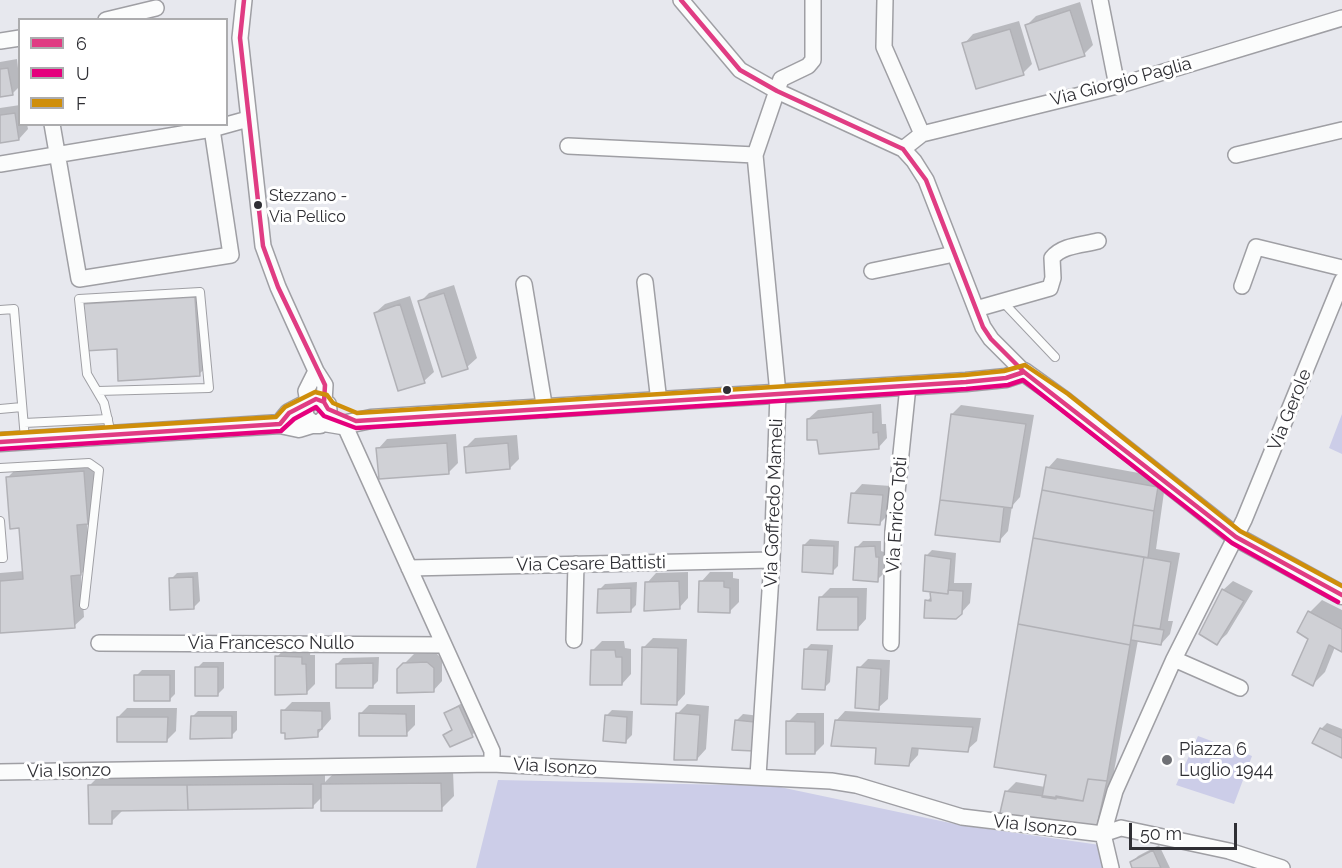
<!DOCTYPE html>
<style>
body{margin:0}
#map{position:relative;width:1342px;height:868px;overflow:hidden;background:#e7e8ee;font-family:Raleway,sans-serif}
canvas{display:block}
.legend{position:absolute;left:18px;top:18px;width:210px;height:108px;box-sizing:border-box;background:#fff;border:2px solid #acacae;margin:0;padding:8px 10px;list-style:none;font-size:18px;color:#2f2f34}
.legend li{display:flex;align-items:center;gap:12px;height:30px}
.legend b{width:30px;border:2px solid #acacae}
.scale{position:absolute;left:1129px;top:823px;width:108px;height:27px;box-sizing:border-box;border:3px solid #2f2f34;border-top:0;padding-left:8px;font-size:18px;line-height:21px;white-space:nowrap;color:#2f2f34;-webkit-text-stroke:4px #fff;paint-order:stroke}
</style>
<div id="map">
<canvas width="1342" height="868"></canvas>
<ul class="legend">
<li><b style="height:8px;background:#e03c83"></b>6</li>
<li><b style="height:8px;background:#e5007d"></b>U</li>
<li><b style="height:8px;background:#cf8e0a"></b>F</li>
</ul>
<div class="scale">50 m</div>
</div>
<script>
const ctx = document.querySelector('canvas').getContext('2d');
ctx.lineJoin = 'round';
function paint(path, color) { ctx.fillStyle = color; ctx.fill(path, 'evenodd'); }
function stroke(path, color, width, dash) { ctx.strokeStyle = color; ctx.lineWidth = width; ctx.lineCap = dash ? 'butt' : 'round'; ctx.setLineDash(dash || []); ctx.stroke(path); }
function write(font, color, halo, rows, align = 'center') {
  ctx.font = font + ' Raleway,sans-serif'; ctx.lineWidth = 6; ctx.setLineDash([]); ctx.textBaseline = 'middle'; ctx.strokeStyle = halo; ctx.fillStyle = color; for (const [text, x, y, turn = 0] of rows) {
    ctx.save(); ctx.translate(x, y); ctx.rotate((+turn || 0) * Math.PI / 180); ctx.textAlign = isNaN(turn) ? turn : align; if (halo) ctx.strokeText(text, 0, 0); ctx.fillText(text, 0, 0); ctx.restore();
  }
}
paint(new Path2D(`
 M1342,414V454L1329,448Z
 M1198,736L1252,756L1234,804L1176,785Z
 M498,780L775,786L960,825L1100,845L1102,868H476Z`), '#cccde8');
paint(new Path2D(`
 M1080,2L1093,45L1084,54L1027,25L1036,16Z
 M1019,21L1032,64L1023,73L964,44L973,34Z
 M17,59L20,86L12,94L0,96V62Z
 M20,105V124H27L28,129L19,139L0,142V108Z
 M454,285L477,358L467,367L420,302L429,293Z
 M204,289L209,365L199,374L118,348L83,305L92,295Z
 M410,296L434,372L424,381L375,313L385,304Z
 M881,404L882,424H886L887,438L878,448L819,439L808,419L818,410Z
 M961,405L1034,415L1020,497L1012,506L1008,531L999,541L952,414Z
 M456,434L458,463L449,472L378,449L387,439Z
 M517,435L519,459L510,468L465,448L475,438Z
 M1057,458L1166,478L1156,549L1180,553L1168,621H1173L1170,634L1161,644L1138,640L1106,815L1097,825L1006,792L1016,782L1045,787L1048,774V468Z
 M93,462L97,513L87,523L90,565L81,574L84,617L74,626L0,632V573L24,571L21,527L8,477L17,468Z
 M862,484L891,486L889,514L879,524L853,494Z
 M810,539L839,541L838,566L832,572L804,545Z
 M863,541H881V551L884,552L883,574L877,580L857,547Z
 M932,550L956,553L954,583H972L970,603L961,613L927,601L932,596V590L926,556Z
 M198,572L200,601L194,607L171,579L177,573Z
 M688,572V598L679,608L647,583L656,573Z
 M710,572H733V578L739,579V602L729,612L701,582Z
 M1233,581L1253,591L1227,634L1217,643L1223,590Z
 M637,582L636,605L630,611L599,590L605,584Z
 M830,588H867L866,619L857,629L820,598Z
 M1322,600L1342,610V650L1335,647L1325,672L1313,684L1310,612Z
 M653,638L687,639L685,694L676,704L643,648Z
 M602,641H624L625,648L631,649V674L622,684L593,650Z
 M811,644L833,645L830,682L824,688L805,650Z
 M286,647L311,649L310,655H315V684L306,693L277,657Z
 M414,654H437L442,659V681L433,691L398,670Z
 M379,657L378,681L372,687L337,664L343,658Z
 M868,659L890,660L888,699L878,708L859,668Z
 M203,662H224V688L218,694L197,668Z
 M142,670H175V694L169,700L136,676Z
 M465,701L478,729L472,735H445L453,728L446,713Z
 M292,702H330L331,719L317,735L283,711Z
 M687,704L709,706L706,749L697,759L678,713Z
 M369,705H415V725L406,734L360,714Z
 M127,708H177L176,731L167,740L118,717Z
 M612,710L633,711L632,735L626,741L606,716Z
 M198,711H237V730L231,736L192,717Z
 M845,711L981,718L977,741L967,750L919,747L918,755L909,765L836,721Z
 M797,713H824V744L815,753L788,722Z
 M743,714L760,716L759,744L737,720Z
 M1327,723L1342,729V756L1321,729Z
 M453,771L454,796L441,809L322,797L312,807L124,809L111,822L89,786L102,773L325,772V782L335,772Z
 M1159,845L1170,868H1134L1132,862L1138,856Z`), '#0003');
const building = new Path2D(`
 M1070,10L1085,56L1039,70L1025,25Z
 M1010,29L1024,75L976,89L962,43Z
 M8,68L13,95L0,97V69Z
 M15,113L19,140L0,143V115Z
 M444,293L468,369L442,377L418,301Z
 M195,297L200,376L118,381L117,349L84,351L81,304Z
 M400,304L425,383L398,391L374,313Z
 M873,412V433L878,432L879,449L819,454L817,440H807V419Z
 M951,414L1026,424L1012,508L940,500Z
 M447,443L449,474L379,479L376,448Z
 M508,443L510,469L466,473L464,447Z
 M1046,467L1158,487L1154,511L1042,490Z
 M84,471L88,524L77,525L81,575L71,576L75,628L0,633V581L23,579L19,528L10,529L6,477Z
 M1042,490L1154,511L1148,558L1033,538Z
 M851,493L883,495L880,525L848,523Z
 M940,500L1004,507L1000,542L935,535Z
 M1033,538L1144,557L1130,645L1018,624Z
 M803,545L834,546L833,574L802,572Z
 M875,546L876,557H879L878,582L853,580L855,547Z
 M925,555L951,559L948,594L923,591Z
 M1144,557L1171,562L1160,629L1133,625Z
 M193,577L194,609L170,610L169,578Z
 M679,581L680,609L644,611L645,582Z
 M699,581H724V587L730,588V613L698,612Z
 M631,588V612L597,613L598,589Z
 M1222,589L1244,601L1217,645L1199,634Z
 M948,590L963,591L962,614L956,619L924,618L925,600L931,601L930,592L948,594Z
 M819,597H858V630H817Z
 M1308,611L1342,629V652L1329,645L1313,686L1292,675L1308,639L1297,632Z
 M1018,624L1130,645L1107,781L1088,779L1083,801L1056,796V799L1042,797L1046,775L994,767Z
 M1133,625L1164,630L1161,645L1131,640Z
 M642,647L678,648L677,705L641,704Z
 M804,649L828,650L825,690L802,689Z
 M591,650H615L616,657H622V685H590Z
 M275,656L302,657V664H306L307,694L275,695Z
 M427,662L434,668V692L397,693V669L403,663Z
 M373,663V688H336V664Z
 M195,667H218V696H195Z
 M857,667L881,669L879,710L855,708Z
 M134,675H170V701H134Z
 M459,706L473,737L450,747L443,735L452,730L444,713Z
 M281,710L322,711V729L318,730V737L285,739V733H281Z
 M359,713L406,714L407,736H359Z
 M676,713L700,715L697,760H674Z
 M605,715L627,717L626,743L603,741Z
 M191,716H232V738L190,739Z
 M117,717H168L167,742H117Z
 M735,720L755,722L754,751L732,750Z
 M835,720L973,727L968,752L912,748L909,766L875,764L876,748L831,746Z
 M786,721L815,722V754H786Z
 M1320,728L1342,738V758L1312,743Z
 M1088,779L1107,781L1097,826L999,817L1005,791L1083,801Z
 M441,783L442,811H321V784Z
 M313,784V808L188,810L187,785Z
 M88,785H187L188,810L112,811V824H89Z
 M1153,850L1161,868H1132L1130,862Z`);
paint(building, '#d0d1d6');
stroke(building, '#b1b1b6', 1.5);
const service = new Path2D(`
 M1002,301L1055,357
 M0,310L14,309L25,439
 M98,391L209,388L200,292L79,299L87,374L104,403L111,434
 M0,409L22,407
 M24,423L108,419
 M0,468L89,463L99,470L84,605
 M0,521L3,558H0`);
const minor = new Path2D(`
 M244,0L240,38L263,246L278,287L316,371L325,385L324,402
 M681,0L740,70L777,91L903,149L914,161L926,180L983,327L991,339L1024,372
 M885,0L884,47L922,134
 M1100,0L1117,86
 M106,20L156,8
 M0,41L20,38
 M52,124L79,279L231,255L212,129
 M568,146L755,155
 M903,149L922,134L1117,86L1342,18
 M1236,155L1342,130
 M0,164L212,129L248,119
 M872,271L954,254
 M645,282L659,402
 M524,284L545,410
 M1242,286L1256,247L1342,268
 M976,309L1050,288L1053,278L1052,258C1062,245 1083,245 1098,241
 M308,402L306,391L316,371
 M344,424L492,751V764
 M409,568L772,560
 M574,640L576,564
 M99,643L443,645
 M891,643L893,531L908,386
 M1174,659L1240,688
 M0,772L492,764L831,781L856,785L962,817L1103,834L1121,828L1229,851L1282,868
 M758,776L772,560L778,394L755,155L781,79L808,66L813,60V0
 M1111,868L1103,834L1115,791L1174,659L1244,520L1342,281`);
const tertiary = new Path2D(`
 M324,422L342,425L371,419L966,382L1006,378L1024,372L1063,400L1236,537L1342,595
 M280,424L289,413L316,399L327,405L328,416L320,424H312L304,417V407
 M0,442L280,424L299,428L312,424`);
stroke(service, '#9f9fa4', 10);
stroke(minor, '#9f9fa4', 18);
stroke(tertiary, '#9f9fa4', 21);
stroke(service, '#fbfcfc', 8);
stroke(minor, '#fbfcfc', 15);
stroke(tertiary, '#fbfcfc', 18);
stroke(new Path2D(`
 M244,0L240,38L263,246L278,287L325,385L324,402
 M681,0L740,70L777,91L903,149L926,180L983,327L991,339L1024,372L1236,537L1342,595
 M0,442L280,424L289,413L316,399L324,402L328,409L356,421L966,382L1006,378L1024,372`), '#e03c83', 4.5);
stroke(new Path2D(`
 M0,449L281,431L294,419L316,407L324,416L356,428L966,389L1008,385L1023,380L1232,543L1338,602`), '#e5007d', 4.5);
stroke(new Path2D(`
 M0,434L276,417L285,407L315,392L327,395L333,403L357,413L965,375L1004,371L1025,365L1068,394L1240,531L1342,586`), '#cf8e0a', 4.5);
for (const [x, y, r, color] of [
 [258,205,5,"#2f2f34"],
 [727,390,5,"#2f2f34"],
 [1167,760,6,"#6f7075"]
]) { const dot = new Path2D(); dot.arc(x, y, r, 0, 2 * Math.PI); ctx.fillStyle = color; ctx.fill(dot); stroke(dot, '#fff', 2); }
write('16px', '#2f2f34', '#fff', [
 ["Stezzano -",269,196],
 ["Via Pellico",269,217]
], 'left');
write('18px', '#2f2f34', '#fff', [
 ["Via Giorgio Paglia",1121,82,-15],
 ["Via Gerole",1290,410,-68],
 ["Via Goffredo Mameli",774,503,-88],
 ["Via Enrico Toti",897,515,-86],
 ["Via Cesare Battisti",591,564,-1],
 ["Via Francesco Nullo",271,644],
 ["Via Isonzo",555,767,3],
 ["Via Isonzo",69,771,-1],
 ["Via Isonzo",1035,826,6]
]);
write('18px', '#2f2f34', '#fff', [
 ["Piazza 6",1179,750],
 ["Luglio 1944",1179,771]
], 'left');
</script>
